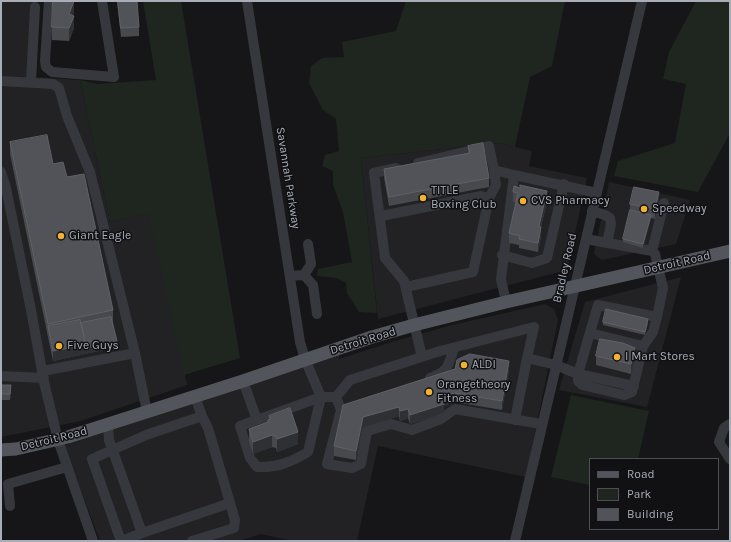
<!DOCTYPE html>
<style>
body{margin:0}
#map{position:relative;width:731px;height:542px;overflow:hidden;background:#161618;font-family:Karla,sans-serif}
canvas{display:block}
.frame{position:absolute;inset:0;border:2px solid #a8adb8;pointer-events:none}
.legend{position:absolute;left:589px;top:458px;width:130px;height:72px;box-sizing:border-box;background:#111113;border:1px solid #4d4f55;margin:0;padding:5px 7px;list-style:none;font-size:12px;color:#a8adb8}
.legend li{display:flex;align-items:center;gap:8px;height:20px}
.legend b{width:20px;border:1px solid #4d4f55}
</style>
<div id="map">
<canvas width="731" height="542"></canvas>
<div class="frame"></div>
<ul class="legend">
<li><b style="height:5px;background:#53555c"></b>Road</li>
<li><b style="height:11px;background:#1e261f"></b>Park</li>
<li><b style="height:11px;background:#525359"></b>Building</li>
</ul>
</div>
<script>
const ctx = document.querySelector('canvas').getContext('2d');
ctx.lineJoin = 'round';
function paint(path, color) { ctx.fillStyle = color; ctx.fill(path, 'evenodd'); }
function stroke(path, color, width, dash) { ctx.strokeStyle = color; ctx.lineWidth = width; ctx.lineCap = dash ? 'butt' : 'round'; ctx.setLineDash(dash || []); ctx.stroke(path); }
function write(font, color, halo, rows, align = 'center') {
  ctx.font = font + ' Karla,sans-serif'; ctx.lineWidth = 3; ctx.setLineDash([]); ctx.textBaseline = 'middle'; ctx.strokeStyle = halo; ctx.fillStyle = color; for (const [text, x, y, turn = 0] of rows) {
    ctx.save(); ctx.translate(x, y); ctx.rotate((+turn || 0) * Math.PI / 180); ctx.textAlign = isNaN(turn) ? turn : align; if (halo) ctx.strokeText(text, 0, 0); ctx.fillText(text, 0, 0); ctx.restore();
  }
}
paint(new Path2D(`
 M1,1H38L34,77L80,80L110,222L148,212L187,385L81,421L1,437Z
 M498,143L532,151L529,166L587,178L567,270L378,319L361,158Z
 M609,182L690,200L676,244L602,260L594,254Z
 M681,277L647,407L559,390L585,302Z
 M545,304L554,309L558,320L526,477L378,446L357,541H293L261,534L239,541H100L64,446L339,353V359L395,341L452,325Z`), '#222225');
paint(new Path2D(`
 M143,1H181L240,358L184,375L148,213L110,222L80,80L97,84L156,80Z
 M406,1H565L552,66L530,77L515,147L498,143L361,158L377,313L359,312L347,293L346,283L337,278L317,276L318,269L352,262L343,212L333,185V171L322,166L325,155L339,151L336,119L323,110L309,83L311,66L322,58L344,57L342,42L396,31Z
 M696,1H730V133L698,192L614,176L618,161L675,143L686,84L663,79L669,52Z
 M571,395L649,411L638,459H590V485L551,477Z`), '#1e261f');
stroke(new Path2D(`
 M49,1L45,61L46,67L52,72L114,77L102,1
 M247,1L300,342L305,359L321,397L240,426L250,458L257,467C277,468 291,462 308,452L321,397H336L350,380L440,351L534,327L527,358L556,365L578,374L598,305L657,317L663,288L655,254L652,251L586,239
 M1,81L53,84L59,88L67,116L90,172L135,353L147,412
 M31,82L35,7
 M418,163L489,146L494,170L514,175
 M396,168L374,173L385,258L404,281L422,357
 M1,172L6,188L31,310L44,382L58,440L93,541
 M592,211L605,215L610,218L611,224L607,243
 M381,216L481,196L489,198
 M652,251L664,203
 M502,255L532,263L547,258L564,184
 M304,275L311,264L308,244
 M290,276L304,275L313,285L317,314
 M406,287L473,272L489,198L496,185L494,170
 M506,302L501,279L514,175L597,193
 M590,333L643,346L653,332L657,317
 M43,371L135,353
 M1,376L44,378
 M430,378C449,371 448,366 454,348
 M243,381L257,420
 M634,386L578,374V381L582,385L624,395L632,392L643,346
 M195,397L202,416
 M336,397L341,410L327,464L352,468L361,464L367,431L391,424L412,430L441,419L455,409L541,424
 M515,420L527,358
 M730,424L724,428L719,442L730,459
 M108,425L109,440L142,533L230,503
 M10,506L8,484L67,467
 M121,541L92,459L146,435L202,416L208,428L235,520L234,528L192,541
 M122,541L142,533
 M515,541L642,1`), '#37383d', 10);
stroke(new Path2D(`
 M1,450L16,449L68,437L243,381L372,337L414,325L506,302L730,251`), '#53555c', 13);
paint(new Path2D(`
 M74,1V12L73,16L74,28L69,41L52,40V27Z
 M117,1H137L139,27V36L121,37Z
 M10,142L53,164L67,177L113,310V323L117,347L53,361L10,154Z
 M468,146L489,178V187L389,206L384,178V169L468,153Z
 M513,192L547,201L541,227V236L538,252L519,248V245L509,243V233L516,202H513Z
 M659,202L655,219L651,218L643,248L623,242V239L630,210V204Z
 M603,322L648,323L645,335L603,325Z
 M596,356L635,357L631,374L596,365Z
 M455,369L509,370L502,410L455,402L444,406V413L410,424L408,418L400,421L399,416L363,427L356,460L334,456V446L343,405Z
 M1,385L11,392L10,400H1Z
 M269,416L298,444L277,452L276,448L272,447L253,454L249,441V429L268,422L269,419Z`), '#47494d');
paint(new Path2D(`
 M72,1H74V12L69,26V14Z
 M74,16V28L69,41V28Z
 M547,191V201L539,235V226Z
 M659,192V202L655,219V209Z
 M651,215V218L643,248V244Z
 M541,227V236L538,252V243Z
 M648,319V323L645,335V332Z
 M117,341V347L53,361V351L86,345Z
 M635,348V357L631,374V364Z
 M509,361V370L502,410V401Z
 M455,393V402L444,406V413L410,424V415L441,397Z
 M399,407V416L363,427L356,460V451L363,417Z
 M408,409V418L400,421V411Z
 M298,432V444L277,452V439Z
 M272,435V447L253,454V442Z`), '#2f3033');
const building = new Path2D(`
 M53,1H74L69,14L74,16L69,28L52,27Z
 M118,1H137L139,27L121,28Z
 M47,135L53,164L63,162L67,177L84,174L113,310L48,324L10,142Z
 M483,143L489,178L389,197L384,169L470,153L468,146Z
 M520,185L547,191L539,226L541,227L538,243L519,239L520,236L509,233L518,193L513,192L514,186L520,188Z
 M634,187L659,192L655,209L630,204Z
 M630,210L651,215L643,244L623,239Z
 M606,309L648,319L645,332L603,322Z
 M111,317L117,341L86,348V345L81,323Z
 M80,320L86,345L53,351L48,326Z
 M600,339L623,343L635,348L631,364L596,356Z
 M470,354L509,361L502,401L455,393L441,397L444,404L410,415L408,409L400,411L399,407L363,417L356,451L334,446L343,405L455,369L457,360Z
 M1,385H11L10,394H1Z
 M290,408L298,432L277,439L276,436L272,435L253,442L249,429L268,422V420L271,419L269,416Z`);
paint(building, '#525359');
stroke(building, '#5f6168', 1);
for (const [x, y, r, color] of [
 [423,198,4,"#f2b134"],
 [523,201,4,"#f2b134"],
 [644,209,4,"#f2b134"],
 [61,236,4,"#f2b134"],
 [59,346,4,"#f2b134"],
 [617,357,4,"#f2b134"],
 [464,365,4,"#f2b134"],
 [429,392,4,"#f2b134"]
]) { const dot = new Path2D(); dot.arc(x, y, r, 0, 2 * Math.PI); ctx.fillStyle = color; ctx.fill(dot); stroke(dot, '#111113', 1.5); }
write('12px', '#a8adb8', '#111113', [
 ["Savannah Parkway",288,178,81],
 ["Detroit Road",677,263,-13],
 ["Bradley Road",565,268,-77],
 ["Detroit Road",363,341,-17],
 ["Detroit Road",54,439,-14]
]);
write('12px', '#a8adb8', '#111113', [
 ["TITLE",431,191],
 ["Boxing Club",431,205],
 ["CVS Pharmacy",531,201],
 ["Speedway",652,209],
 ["Giant Eagle",69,236],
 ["Five Guys",67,346],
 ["I Mart Stores",625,357],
 ["ALDI",472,365],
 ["Orangetheory",437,385],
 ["Fitness",437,399]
], 'left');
</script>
